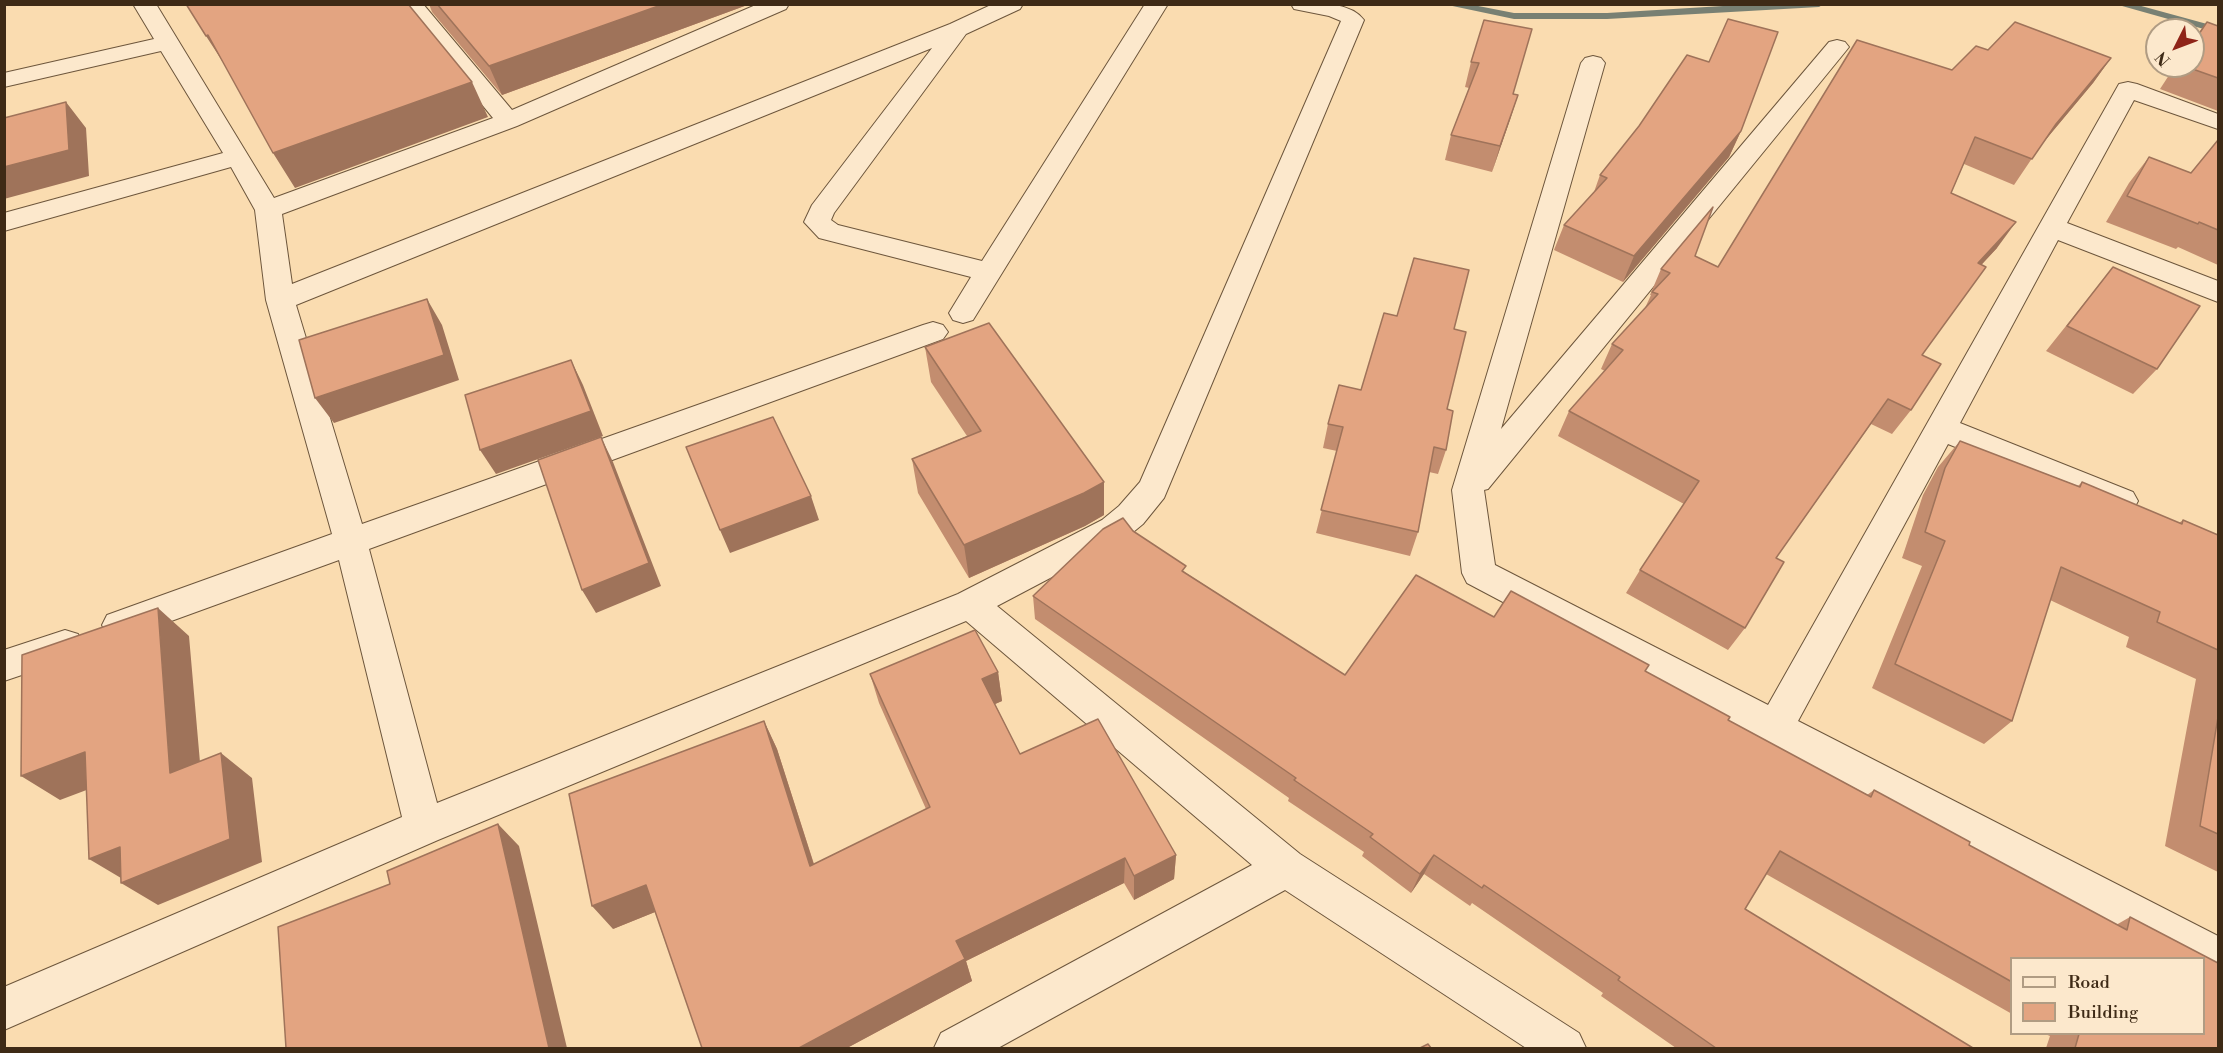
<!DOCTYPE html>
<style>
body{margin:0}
#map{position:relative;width:2223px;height:1053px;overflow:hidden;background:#fadcb0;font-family:"Libre Bodoni",serif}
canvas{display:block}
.frame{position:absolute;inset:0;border:6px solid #3e2a16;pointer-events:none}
.legend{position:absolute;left:2010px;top:957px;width:195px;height:78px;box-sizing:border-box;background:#fce8cc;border:2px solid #b09c83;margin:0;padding:8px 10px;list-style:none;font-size:18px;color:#3e2a16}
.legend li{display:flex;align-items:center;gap:12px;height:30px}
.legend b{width:30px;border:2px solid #b09c83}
.north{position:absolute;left:2145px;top:18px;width:60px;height:60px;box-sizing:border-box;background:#fce8cc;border:2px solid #b09c83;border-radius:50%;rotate:228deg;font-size:16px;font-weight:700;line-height:24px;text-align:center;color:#3e2a16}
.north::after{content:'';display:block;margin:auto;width:21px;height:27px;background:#8f2418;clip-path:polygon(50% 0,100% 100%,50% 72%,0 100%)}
</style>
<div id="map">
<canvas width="2223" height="1053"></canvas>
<div class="frame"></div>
<ul class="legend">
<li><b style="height:8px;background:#fce8cc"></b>Road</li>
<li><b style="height:16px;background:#e3a481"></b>Building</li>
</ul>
<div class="north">N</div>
</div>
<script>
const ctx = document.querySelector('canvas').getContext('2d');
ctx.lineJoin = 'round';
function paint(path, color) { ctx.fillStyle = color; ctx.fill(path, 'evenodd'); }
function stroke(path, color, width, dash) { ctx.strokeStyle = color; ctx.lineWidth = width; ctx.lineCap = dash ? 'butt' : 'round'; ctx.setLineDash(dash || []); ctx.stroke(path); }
paint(new Path2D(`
 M1443,4H1468L1514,13H1607L1756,4H1824L1819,7L1607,19H1514Z
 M2115,4H2134L2218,27V33Z`), '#788073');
const minor = new Path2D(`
 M133,4H156L274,198L493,118L400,4H423L512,110L758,4H789L786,9L517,126L282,214L292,284L950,24L993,4H1023L1020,9L966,34L834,213L831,220L838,225L982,261L1145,4H1168L973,320L963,323L953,320L949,313L971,277L819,238L804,222L812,205L932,48L296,305L362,524L923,325L933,322L943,325L948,332L943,339L369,549L437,803L958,594L1102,520L1119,506L1140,482L1341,21L1329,16L1294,9L1291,4C1315,4 1349,0 1364,20L1164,498L1143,524L1126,538L997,606L1300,854L1579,1033L1586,1048H1526L1285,890L998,1048H934L941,1033L1252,865L966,621L438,840L4,1030V987L402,817L339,560L119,640L107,635L102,625L107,615L332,534L266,300L255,210L231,167L4,231V213L223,153L161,51L4,87V73L154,39Z
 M1837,40L1845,42L1849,47L1845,52L1488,489L1484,490L1495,565L1768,705L2119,84L2128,82L2137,84L2218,114V129L2134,100L2067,223L2218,281V302L2058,240L1960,423L2133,492L2138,501L2133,510L2122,514L2111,510L1948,444L1798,721L2218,936V979L2204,973V958H2176L1467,583L1462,573L1452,490L1581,63L1585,58L1593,56L1601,58L1605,63L1501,429L1829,42Z
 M65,630L78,634L83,645L78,656L4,681V650Z`);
stroke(minor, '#6d563c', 2);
paint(minor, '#fce8cc');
paint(new Path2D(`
 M429,4H750L502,95L432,12Z
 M1484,20L1513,94L1518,95L1492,172L1445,160L1451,135L1469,88L1465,87L1471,62Z
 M2207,22L2218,26V111L2160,89L2175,66H2193V40Z
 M1988,50L2111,58L2093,83L2041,145L2014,185L1964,164L1951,193L1997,248L1981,265L1922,355L1911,410L1892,434L1871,424L1776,558L1745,628L1728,650L1626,593L1640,570L1684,504L1558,436L1569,411L1605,371L1601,369L1612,344L1645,308L1651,295H1650L1661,269L1695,256L1718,267L1952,70Z
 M1741,131L1729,157L1623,282L1554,250L1564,225L1594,192L1600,175Z
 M2218,140V265L2178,247L2176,249L2106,222L2129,183L2149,157L2191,173Z
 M2113,267L2157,369L2133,394L2046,351Z
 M1454,329L1447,409L1446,450L1438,474L1429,472L1418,532L1410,556L1316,533L1337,451L1323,448L1328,424L1361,390Z
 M925,347L1104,482V515L1085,526L969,578L918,493L912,459L967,436L931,382Z
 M1960,441L2078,486L2082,482L2179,523L2183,520L2218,535V872L2165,846L2196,679L2126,647L2129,637L2050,600L2012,721L1984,744L1872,688L1922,566L1902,558L1923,495L1938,467Z
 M1133,531L1186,573L1345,675L1494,617L1645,671L1728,720L1867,795L1874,790L1969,845L2116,925L2130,917L2218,1048H2046L2050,1036L2045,1034H2204L2012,958V1014L1766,874L1745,909L1973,1048H1676L1601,996L1603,993L1472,903L1470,906L1424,874L1411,893L1362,856L1364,852L1288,801L1289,798L1035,619L1033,596Z
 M998,672L1002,701L995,704L1020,754L1176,855L1174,879L1134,900L1124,883L966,961L972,981L847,1048H702L655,912L613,929L764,721L777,749L814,864L926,809L879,703L870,674Z`), '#c38d6f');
paint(new Path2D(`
 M664,4H750L502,95L489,66Z
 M208,35L228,70L206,36Z
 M2111,58L2093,83L2038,149L2056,124Z
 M472,82L488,117L295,188L273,153Z
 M1518,95L1510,120L1492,172L1500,146Z
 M66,102L86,128L89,176L4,199V167Z
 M1741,131L1729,157L1623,282L1634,256Z
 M2016,222L1997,248L1959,289L1978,263Z
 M427,299L442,325L459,380L334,423L315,398Z
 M571,360L583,385L603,436L496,474L480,450Z
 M601,437L613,462L661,586L596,613L582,590Z
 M1104,482V515L1085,526L969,578L964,545Z
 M811,496L819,520L730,553L720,530Z
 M158,608L189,636L203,797L170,773Z
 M998,672L1002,701L986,708L982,679Z
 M764,721L777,749L822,890L810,866Z
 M85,752L121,777L60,800L21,776Z
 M221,753L252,778L262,862L158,905L121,883L126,881L89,859L120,847Z
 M498,824L519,846L567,1048H549Z
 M1176,855L1174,879L1134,900V876Z
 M1434,855L1424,874L1411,893L1420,874Z
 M1125,858L1124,883L966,961L972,981L847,1048H799L956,941Z
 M646,885L665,908L613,929L592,906Z`), '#9f735a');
const building = new Path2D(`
 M186,4H408L472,82L273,153L208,35L206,36Z
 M437,4H664L489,66Z
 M1728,19L1778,32L1741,131L1634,256L1564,225L1607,178L1600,175L1639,126L1687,55L1709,62Z
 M1484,20L1532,29L1513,94L1518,95L1500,146L1451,135L1479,63L1471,62Z
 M2015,22L2111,58L2056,124L2032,159L1975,137L1951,193L2016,222L1978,263L1986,267L1922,355L1941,364L1911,410L1888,399L1776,558L1784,562L1745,628L1640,570L1699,481L1569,411L1623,350L1612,344L1658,294L1652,292L1670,273L1661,269L1713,207L1695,256L1718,267L1857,40L1952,70L1976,46L1988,50Z
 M2207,22L2218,26V78L2184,66H2193V43Z
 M66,102L69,150L4,167V118Z
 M2218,140V230L2199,222L2198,224L2127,196L2149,157L2191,173Z
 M1414,258L1469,270L1454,329L1466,332L1447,409L1453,411L1446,450L1434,447L1418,532L1321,510L1343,427L1328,424L1339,385L1361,390L1384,313L1397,316Z
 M2113,267L2200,306L2157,369L2067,326Z
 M427,299L444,355L315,398L299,340Z
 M989,323L1104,482L1084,493L964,545L912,459L981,431L925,347Z
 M571,360L591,411L480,450L465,395Z
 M773,417L811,496L720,530L686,447Z
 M601,437L649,563L582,590L538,460Z
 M1960,441L2080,487L2082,482L2182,524L2183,520L2218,535V650L2157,622L2160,612L2061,567L2012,721L1895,664L1945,541L1925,532L1945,468Z
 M1123,518L1133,531L1186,566L1182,571L1345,675L1416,575L1494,617L1511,591L1649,665L1645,671L1730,717L1728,720L1871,797L1874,790L1970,842L1969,845L2127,930L2130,917L2218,963V1048H2075L2079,1034H2204V958H2012V982L1780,851L1745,909L1973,1048H1716L1618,980L1620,977L1484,885L1482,888L1434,855L1420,874L1370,837L1373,834L1294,780L1296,778L1033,596L1103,529Z
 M158,608L170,773L221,753L230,839L121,883L120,847L89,859L85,752L21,776L22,655Z
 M975,630L998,672L982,679L1020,754L1098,719L1176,855L1134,876L1125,858L956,941L965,959L799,1048H702L646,885L592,906L569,794L764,721L810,866L930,807L870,674Z
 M2218,717V834L2200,826Z
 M498,824L549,1048H286L278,927L390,884L387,871Z
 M1428,1044L1431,1048H1420Z`);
paint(building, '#e3a481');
stroke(building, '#9f735a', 1.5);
</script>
